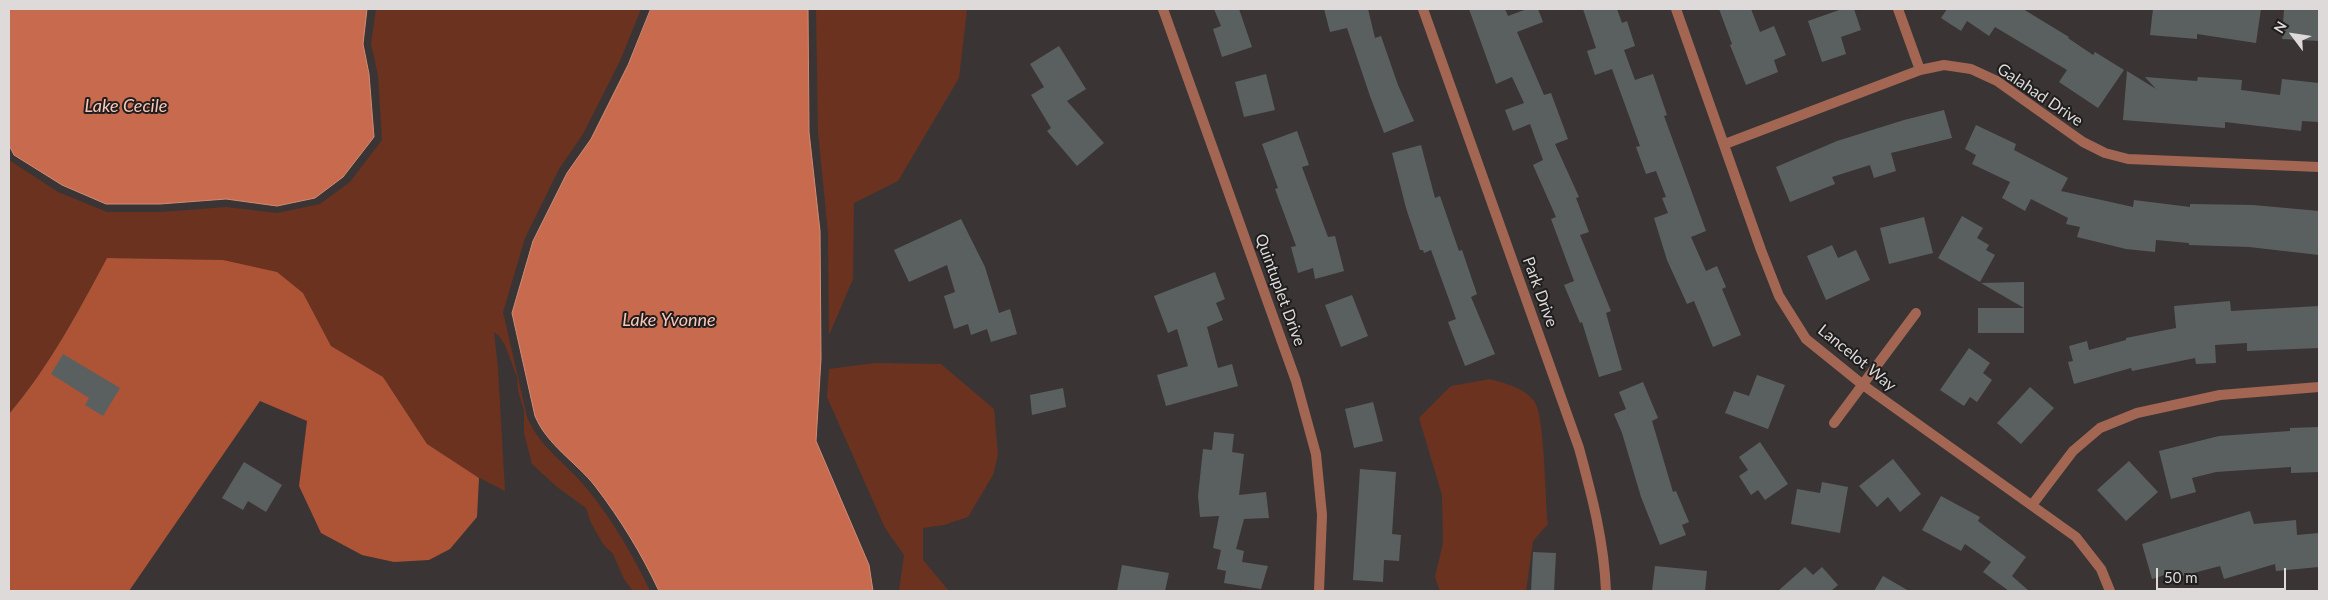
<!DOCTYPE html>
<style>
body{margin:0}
#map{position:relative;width:2328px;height:600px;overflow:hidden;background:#3a3534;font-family:Lato,sans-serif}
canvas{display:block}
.frame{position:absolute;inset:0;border:10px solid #dddad9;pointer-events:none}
.north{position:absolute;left:2268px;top:10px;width:50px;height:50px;-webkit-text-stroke:4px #1f1d1d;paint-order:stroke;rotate:301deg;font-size:14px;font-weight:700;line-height:20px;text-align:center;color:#dddad9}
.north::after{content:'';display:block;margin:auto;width:18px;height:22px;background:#dddad9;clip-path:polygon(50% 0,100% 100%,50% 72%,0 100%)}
.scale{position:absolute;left:2156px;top:568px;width:130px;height:22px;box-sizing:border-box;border:2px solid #dddad9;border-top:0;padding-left:6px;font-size:15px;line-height:18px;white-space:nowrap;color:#dddad9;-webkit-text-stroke:4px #1f1d1d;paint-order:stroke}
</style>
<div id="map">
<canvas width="2328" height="600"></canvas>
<div class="frame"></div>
<div class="north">N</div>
<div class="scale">50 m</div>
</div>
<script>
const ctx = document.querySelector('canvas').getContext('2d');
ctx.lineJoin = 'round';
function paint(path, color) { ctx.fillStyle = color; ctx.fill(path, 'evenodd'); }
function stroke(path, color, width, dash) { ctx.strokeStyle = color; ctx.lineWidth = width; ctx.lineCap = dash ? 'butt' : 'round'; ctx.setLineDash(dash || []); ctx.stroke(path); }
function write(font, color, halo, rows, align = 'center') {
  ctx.font = font + ' Lato,sans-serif'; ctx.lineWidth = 4; ctx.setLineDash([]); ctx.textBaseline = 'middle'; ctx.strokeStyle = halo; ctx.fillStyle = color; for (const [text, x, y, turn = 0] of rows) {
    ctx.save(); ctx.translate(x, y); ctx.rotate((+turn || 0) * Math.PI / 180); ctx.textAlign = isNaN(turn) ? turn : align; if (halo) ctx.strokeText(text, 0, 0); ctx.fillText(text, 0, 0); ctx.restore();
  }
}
paint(new Path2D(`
 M376,9H641L620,61L583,134L559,169L525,238L503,312L527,417C539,447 568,465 588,490C613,521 633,555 650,591H633L624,579L613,554L603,544L591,523L586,508L557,487L532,464L524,433V410L518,391L517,377L505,345L499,336L494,332L498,368L505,491L468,472L427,444L383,377L331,346L303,293L223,260L107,258C78,312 49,367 9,414V160L58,192L107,212H162L226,207L277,213L320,204L350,182L382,140L378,75L371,44Z
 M816,9H967L959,78L898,181L854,203L853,279L829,335L828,232L818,132Z
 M875,363L941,364L994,409L998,455L993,475L968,517L944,525L923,528V560L949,591H899L904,555L885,528L827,397L829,369Z
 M1490,379C1506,384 1523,387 1534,401C1545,414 1545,502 1548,524L1533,541L1526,591H1440L1435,577L1443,543L1442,495L1419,418L1451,386Z`), '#6b3220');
paint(new Path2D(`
 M107,258L223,260L277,272L303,293L331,346L383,377L427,444L479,478L477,517L450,549L429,560L394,562L362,555L321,533L299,486L307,421L260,401L129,591H9V414C49,367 78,312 107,258Z`), '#ad5336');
const water = new Path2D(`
 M9,9H367L363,44L369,74L374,137L343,177L315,198L277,206L226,199L160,204H106L62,185L14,155L9,145Z
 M651,9H808L809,132L820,231L821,359L816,441L869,565L873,591H659C641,553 621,520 595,486C576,462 547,445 535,416L512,313L533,241L567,173L591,139L628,65Z`);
paint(water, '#c76a4d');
stroke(water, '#ce8c77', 1);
paint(new Path2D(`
 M1214,9H1239L1252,47L1222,57L1213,29L1221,26Z
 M1324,9H1368L1375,38L1381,36L1398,85L1414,121L1384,133L1370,96L1347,28L1330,32Z
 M1469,9H1505L1508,16L1527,9H1538L1543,22L1517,32L1544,95L1551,93L1568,139L1555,144L1579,197L1576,198L1589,232L1580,235L1611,311L1606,313L1622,370L1599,377L1582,322L1580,323L1564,285L1574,281L1551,219L1556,217L1533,165L1543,160L1530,124L1513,131L1505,110L1524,103L1512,77L1496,84Z
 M1583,9H1617L1622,23L1627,21L1635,46L1624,50L1635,80L1653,74L1667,115L1664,116L1706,231L1691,237L1706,271L1717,266L1726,287L1722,289L1741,335L1713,347L1694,301L1687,304L1667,260L1654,218L1668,213L1662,198L1666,197L1656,171L1646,174L1636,147L1640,146L1612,69L1595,75L1587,51L1596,48Z
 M1719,9H1751L1760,32L1774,26L1786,55L1774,60L1778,72L1746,85L1730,45L1732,44Z
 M1842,9H1854L1861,30L1841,37L1846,54L1822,62L1808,21Z
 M1947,9H2023L2069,37L2068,38L2093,55L2095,52L2124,70L2098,108L2059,82L2067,70L1995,27L1989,36L1967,21L1961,31L1941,18Z
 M2153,9H2261L2256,43L2197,34V39L2150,35Z
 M2284,9H2319V41L2282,39Z
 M1059,46L1086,89L1067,101L1104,143L1077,166L1047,131L1051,128L1031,95L1044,87L1030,64Z
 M2127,71L2156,89L2145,77L2197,81L2198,77L2242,80L2241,90L2280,95L2282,79L2319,83V122L2302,121L2301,131L2225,122V128L2123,120Z
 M1266,74L1275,110L1244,117L1235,82Z
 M1944,110L1952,138L1891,153L1896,171L1874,178L1870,165L1832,177L1835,184L1790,202L1776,167L1837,141L1904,120Z
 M1976,125L2016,144L2014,150L2068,178L2061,191L2133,207L2134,200L2190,207V204L2253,205L2319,211V255L2249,247L2189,245V243L2156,240L2155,252L2126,249L2077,237L2080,227L2066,224L2068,218L2031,199L2025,211L2002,198L2010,182L1972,164L1976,155L1965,149Z
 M1297,131L1309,165L1302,167L1328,237L1335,236L1344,271L1315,279L1313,268L1298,273L1291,247L1296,246L1275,189L1278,188L1262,144Z
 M1421,145L1435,198L1440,196L1459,251L1462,250L1477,294L1471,297L1495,354L1465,366L1448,322L1456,319L1431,250L1424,253L1423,250H1420L1406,208L1392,153Z
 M1962,216L1983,228L1977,238L1989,245L1986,250L1995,255L1980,282L1938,258Z
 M1924,217L1933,253L1889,264L1880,228Z
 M961,219L985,267L999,313L1010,309L1017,334L991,342L987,329L971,335L968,324L954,329L944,296L955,292L947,265L909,282L894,250Z
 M1832,245L1838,258L1856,250L1870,280L1826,300L1807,256Z
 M1215,272L1225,299L1216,303L1223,320L1207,327L1218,368L1232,364L1238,386L1166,406L1157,375L1188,366L1177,329L1168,333L1154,296Z
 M2024,282V333H1978V308H2024L1981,283Z
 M1352,295L1368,336L1341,347L1325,305Z
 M2230,301L2231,311L2319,306V348L2247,351V343L2215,345L2216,363L2196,364L2195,358L2132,371L2131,368L2074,384L2068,362L2073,361L2069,346L2087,341L2089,350L2126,340V338L2176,328L2174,306Z
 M1969,348L1990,363L1983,373L1992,380L1977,402L1970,397L1964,406L1940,390Z
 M63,354L120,388L103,416L85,405L89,398L51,374Z
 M1757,375L1785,385L1768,429L1725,413L1734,391L1749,396Z
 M1643,382L1658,418L1652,421L1673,492L1676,491L1689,522L1682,525L1686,535L1660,545L1641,497L1622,433L1614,414L1626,409L1619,392Z
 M2030,387L2054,408L2021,444L1997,423Z
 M1063,388L1066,407L1032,415L1030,395Z
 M1373,402L1383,441L1354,448L1345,409Z
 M2319,427V472L2291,473V467L2216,472L2192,478L2196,492L2171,499L2159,451L2219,436L2290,431V428Z
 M1214,432L1234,434L1232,452L1244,454L1239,495L1266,492L1269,518L1244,519L1236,549L1244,551L1242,562L1268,566L1261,589L1224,583L1226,571L1217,569L1221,550L1213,548L1219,516L1200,517L1198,496L1203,449L1212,450Z
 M1760,442L1788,484L1765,500L1758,490L1751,495L1739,476L1748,470L1739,457Z
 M1893,459L1921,494L1900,512L1888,497L1877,507L1859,486Z
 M2129,461L2158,492L2126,521L2097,490Z
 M244,462L282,485L266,512L248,501L243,510L222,498Z
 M1360,469L1396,472L1392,534L1401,535L1399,561L1384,560L1383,582L1353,580Z
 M1822,482L1848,487L1840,533L1791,524L1797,489L1820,493Z
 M1941,496L1980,517L1978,521L2026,557L2012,576L2029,591H2009L1983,572L1991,562L1965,544L1961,551L1922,530Z
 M2250,511L2254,524L2296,520L2297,535L2319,533V567L2276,571L2275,564L2224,579L2220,566L2182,576L2180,570L2152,579L2142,544Z
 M1533,552L1556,553L1554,591H1531Z
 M1122,565L1169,573L1165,591H1117Z
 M1655,566L1707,571L1705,591H1652Z
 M1805,567L1813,575L1822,567L1838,585L1831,591H1778Z
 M1883,576L1909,591H1874Z`), '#5a6060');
stroke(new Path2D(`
 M1163,9L1296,381L1316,454L1322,515L1319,591
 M1423,9L1579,448C1592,496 1604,541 1606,591
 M1676,9L1761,250L1779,296L1806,339L1863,385L2076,537L2101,569L2110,591
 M1898,9L1920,70
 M1725,144L1920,70L1944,65L1971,69L1997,81L2083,142L2105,153L2128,159L2319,167
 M1834,423L1916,313
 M2032,505L2073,451L2100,428L2137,413L2220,395L2319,387`), '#a26653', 10);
write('16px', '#dddad9', '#1f1d1d', [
 ["Galahad Drive",2040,95,34],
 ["Quintuplet Drive",1280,290,70],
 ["Park Drive",1540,292,70],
 ["Lancelot Way",1857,358,39]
]);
write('italic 18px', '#f8c6b6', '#1f1d1d', [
 ["Lake Cecile",126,106],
 ["Lake Yvonne",669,320]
]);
</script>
